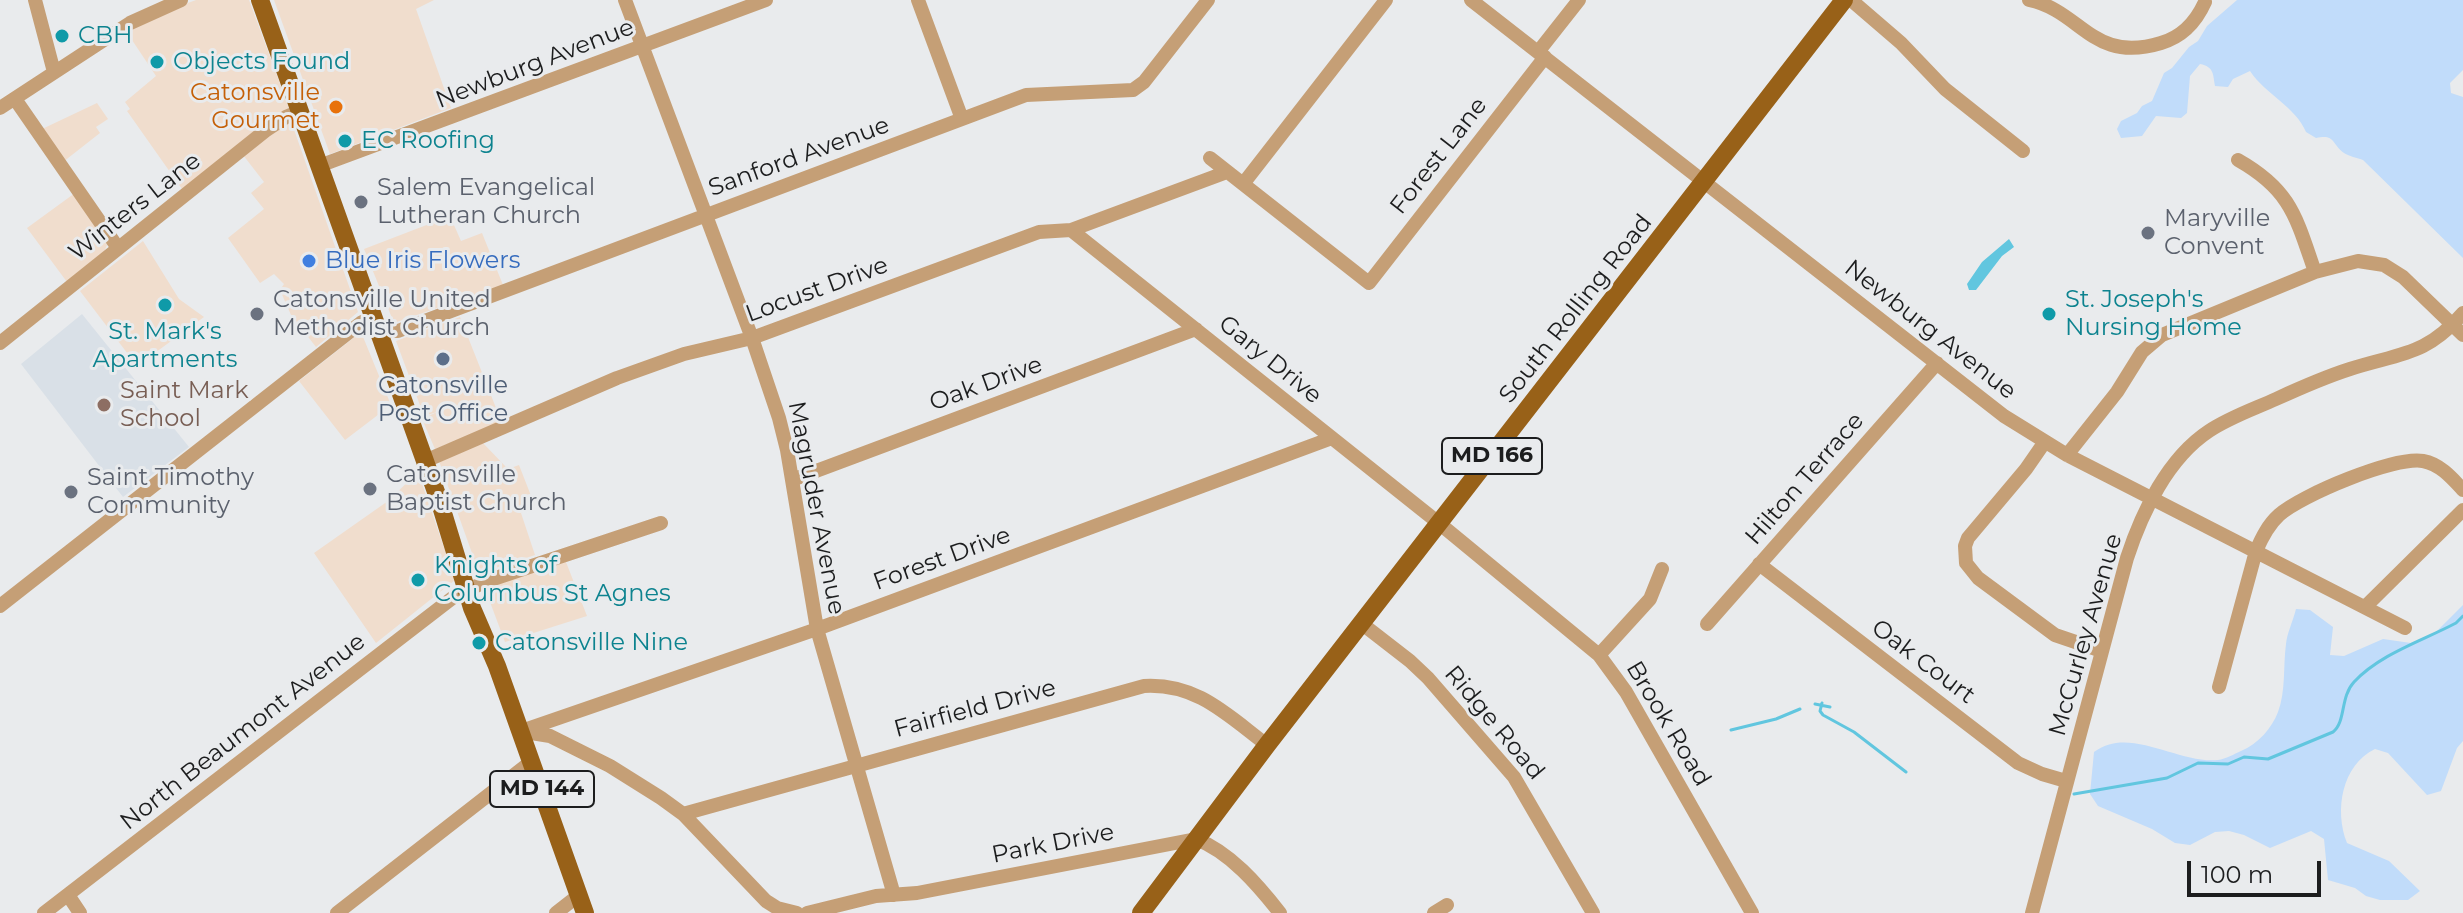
<!DOCTYPE html>
<style>
body{margin:0}
#map{position:relative;width:2463px;height:913px;overflow:hidden;background:#e9ebed;font-family:Montserrat,sans-serif}
canvas{display:block}
.scale{position:absolute;left:2187px;top:861px;width:134px;height:36px;box-sizing:border-box;border:4px solid #1c1d1e;border-top:0;padding-left:10px;font-size:24px;line-height:28px;white-space:nowrap;color:#1c1d1e;-webkit-text-stroke:6px #e9ebed;paint-order:stroke}
</style>
<div id="map">
<canvas width="2463" height="913"></canvas>
<div class="scale">100 m</div>
</div>
<script>
const ctx = document.querySelector('canvas').getContext('2d');
ctx.lineJoin = 'round';
function paint(path, color) { ctx.fillStyle = color; ctx.fill(path, 'evenodd'); }
function stroke(path, color, width, dash) { ctx.strokeStyle = color; ctx.lineWidth = width; ctx.lineCap = dash ? 'butt' : 'round'; ctx.setLineDash(dash || []); ctx.stroke(path); }
function write(font, color, halo, rows, align = 'center') {
  ctx.font = font + ' Montserrat,sans-serif'; ctx.lineWidth = 6; ctx.setLineDash([]); ctx.textBaseline = 'middle'; ctx.strokeStyle = halo; ctx.fillStyle = color; for (const [text, x, y, turn = 0] of rows) {
    ctx.save(); ctx.translate(x, y); ctx.rotate((+turn || 0) * Math.PI / 180); ctx.textAlign = isNaN(turn) ? turn : align; if (halo) ctx.strokeText(text, 0, 0); ctx.fillText(text, 0, 0); ctx.restore();
  }
}
paint(new Path2D(`
 M196,0H249L289,108L182,189L127,111L130,109L125,102L156,76L126,31L150,17Z
 M274,0H434L416,9L451,108L330,154Z
 M97,103L108,119L96,127L100,133L63,162L40,130Z
 M291,121L358,312L316,347L291,315L280,290L284,284L274,274L260,283L228,238L264,209L251,193L264,182L243,155L278,128Z
 M75,193L107,245L104,252L67,282L27,228Z
 M450,216L461,241L482,233L503,285L394,323L364,249Z
 M143,241L179,299L204,317L137,366L80,291Z
 M460,317L502,423L435,449L422,419L437,412L424,416L396,341Z
 M361,332L391,405L345,440L299,381Z
 M482,442L508,469L519,465L535,506L521,513L535,555L483,572L477,567L439,461Z
 M418,472L455,580L376,643L314,553L388,501Z
 M566,562L587,616L505,642L487,594L491,586Z`), '#f0ddcd');
paint(new Path2D(`
 M82,314L189,447L123,497L21,364Z`), '#d9e0e7');
paint(new Path2D(`
 M2237,0H2463V70L2450,83L2451,93L2463,97V258L2363,160C2358,158 2348,156 2344,153C2331,143 2335,134 2316,138L2306,132C2296,107 2265,94 2250,71L2233,79L2228,87L2215,86C2213,74 2214,67 2200,64L2190,76L2187,113L2181,118L2156,116L2142,136L2121,138L2117,129L2121,121L2137,113L2142,106L2152,101L2164,73L2172,68L2189,47L2198,41L2207,26Z
 M2463,605V741L2457,748L2441,791L2427,795L2388,753L2375,749C2342,765 2334,810 2347,843L2389,861L2420,891L2408,900H2380L2366,896L2355,888L2328,880L2324,839L2311,831L2270,848L2244,835L2229,831L2215,832L2190,845L2175,843L2152,829L2098,806L2090,794L2094,752C2129,725 2178,764 2218,760C2226,759 2234,754 2241,751C2258,744 2272,728 2278,712C2286,691 2283,666 2286,644C2287,633 2293,621 2296,609L2310,610L2333,627L2330,655L2344,656L2383,639L2411,643L2436,632Z`), '#c1dcfa');
paint(new Path2D(`
 M2009,239L2014,247L2002,256L1976,290H1969L1967,284L1982,262Z`), '#61c6df');
stroke(new Path2D(`
 M1822,703L1820,711L1823,715L1854,732L1906,772
 M1815,704L1830,707
 M1731,730L1776,719L1800,709
 M2074,794L2167,778L2198,763L2228,764L2244,757L2268,759L2333,732C2346,722 2340,697 2354,682C2380,654 2422,641 2456,623L2463,616`), '#61c6df', 3);
stroke(new Path2D(`
 M35,0L54,72
 M625,0L752,338L779,418L787,450L817,629L894,895
 M918,0L962,119
 M1471,0L2004,416L2067,455L2405,628
 M1851,0L1901,43L1945,89L2023,151
 M2029,0C2082,11 2092,64 2161,43C2182,37 2196,22 2205,2
 M1538,52L1579,0
 M15,99L118,248
 M0,108L130,23L181,0
 M1210,158L1369,283L1545,57
 M2238,160C2291,190 2296,217 2315,272
 M319,166L766,0
 M1243,184L1386,0
 M1071,230L1440,524L1599,655L1626,692L1752,913
 M0,343L265,131L286,117L300,111
 M2044,443L2026,469L1968,538L1965,546L1966,563L1978,578L2055,635L2102,651
 M2067,455L2117,392L2142,352L2162,335L2315,272L2358,261L2384,265L2403,277L2463,335
 M425,461L617,378L684,354L752,338L1039,232L1071,230L1227,172
 M792,480L1196,329
 M1759,564L2018,763L2042,774L2066,781
 M0,606L362,322L391,331H398L1026,95L1133,90L1144,82L1208,0
 M2365,607L2463,510
 M1361,623L1410,661L1428,678L1514,777L1593,913
 M1707,624L1937,363
 M1599,655L1650,599L1662,569
 M2219,687L2256,551C2262,537 2268,525 2279,515C2301,495 2395,456 2423,461C2440,464 2452,478 2463,490
 M521,731L817,629L1332,438
 M525,732L550,736L610,766L661,798L683,814L766,901L777,908L797,913
 M683,814L1144,686C1197,683 1227,715 1267,745
 M68,895L80,913
 M44,913L455,596L487,581L661,523
 M337,913L532,761
 M556,913L579,895
 M807,913L876,896L917,893L1196,839C1230,852 1258,885 1280,913
 M1434,913L1447,905
 M2032,913L2127,558C2142,512 2168,458 2209,431C2230,417 2254,409 2276,399C2300,388 2325,377 2350,369C2400,353 2426,356 2463,313`), '#c59f76', 14);
stroke(new Path2D(`
 M260,0L440,503L472,608L497,666L585,913
 M1141,913L1267,745L1844,0`), '#986118', 18);
for (const [x, y, r, color] of [
 [62,36,8,"#0f9aa8"],
 [157,62,8,"#0f9aa8"],
 [336,107,8,"#e8710a"],
 [345,141,8,"#0f9aa8"],
 [361,202,8,"#6b7280"],
 [2148,233,8,"#6b7280"],
 [309,261,8,"#3f7fe0"],
 [165,305,8,"#0f9aa8"],
 [257,314,8,"#6b7280"],
 [2049,314,8,"#0f9aa8"],
 [443,359,8,"#5c6f8a"],
 [104,405,8,"#8d6e63"],
 [370,489,8,"#6b7280"],
 [71,492,8,"#6b7280"],
 [418,580,8,"#0f9aa8"],
 [479,643,8,"#0f9aa8"]
]) { const dot = new Path2D(); dot.arc(x, y, r, 0, 2 * Math.PI); ctx.fillStyle = color; ctx.fill(dot); stroke(dot, '#e9ebed', 3); }
for (const [x, y, w] of [
 [1492,456,100],
 [542,789,104]
]) { const box = new Path2D(); box.roundRect(x - w / 2, y - 18, w, 36, 6); ctx.fillStyle = '#e9ebed'; ctx.fill(box); stroke(box, '#1c1d1e', 2); }
write('bold 22px', '#1c1d1e', null, [
 ["MD 166",1492,456],
 ["MD 144",542,789]
]);
write('24px', '#0d838f', '#e9ebed', [
 ["CBH",78,36],
 ["Objects Found",173,62],
 ["EC Roofing",361,141],
 ["St. Joseph's",2065,300],
 ["Nursing Home",2065,328],
 ["St. Mark's",165,332,"center"],
 ["Apartments",165,360,"center"],
 ["Knights of",434,566],
 ["Columbus St Agnes",434,594],
 ["Catonsville Nine",495,643]
], 'left');
write('24px', '#1c1d1e', '#e9ebed', [
 ["Newburg Avenue",535,64,-21],
 ["Forest Lane",1439,156,-52],
 ["Sanford Avenue",799,157,-20],
 ["Winters Lane",135,207,-38],
 ["Locust Drive",817,290,-20],
 ["South Rolling Road",1576,309,-52],
 ["Newburg Avenue",1930,330,38],
 ["Gary Drive",1270,360,39],
 ["Oak Drive",986,384,-20],
 ["Hilton Terrace",1805,479,-49],
 ["Magruder Avenue",816,508,79],
 ["Forest Drive",942,559,-20],
 ["McCurley Avenue",2086,635,-74],
 ["Oak Court",1923,662,37],
 ["Fairfield Drive",975,709,-15],
 ["Ridge Road",1494,723,50],
 ["Brook Road",1668,724,59],
 ["North Beaumont Avenue",243,732,-38],
 ["Park Drive",1053,844,-11]
]);
write('24px', '#c56008', '#e9ebed', [
 ["Catonsville",320,93],
 ["Gourmet",320,121]
], 'right');
write('24px', '#5b616d', '#e9ebed', [
 ["Salem Evangelical",377,188],
 ["Lutheran Church",377,216],
 ["Maryville",2164,219],
 ["Convent",2164,247],
 ["Catonsville United",273,300],
 ["Methodist Church",273,328],
 ["Catonsville",386,475],
 ["Baptist Church",386,503],
 ["Saint Timothy",87,478],
 ["Community",87,506]
], 'left');
write('24px', '#366cbe', '#e9ebed', [
 ["Blue Iris Flowers",325,261]
], 'left');
write('24px', '#4e5e75', '#e9ebed', [
 ["Catonsville",443,386],
 ["Post Office",443,414]
]);
write('24px', '#785e54', '#e9ebed', [
 ["Saint Mark",120,391],
 ["School",120,419]
], 'left');
</script>
